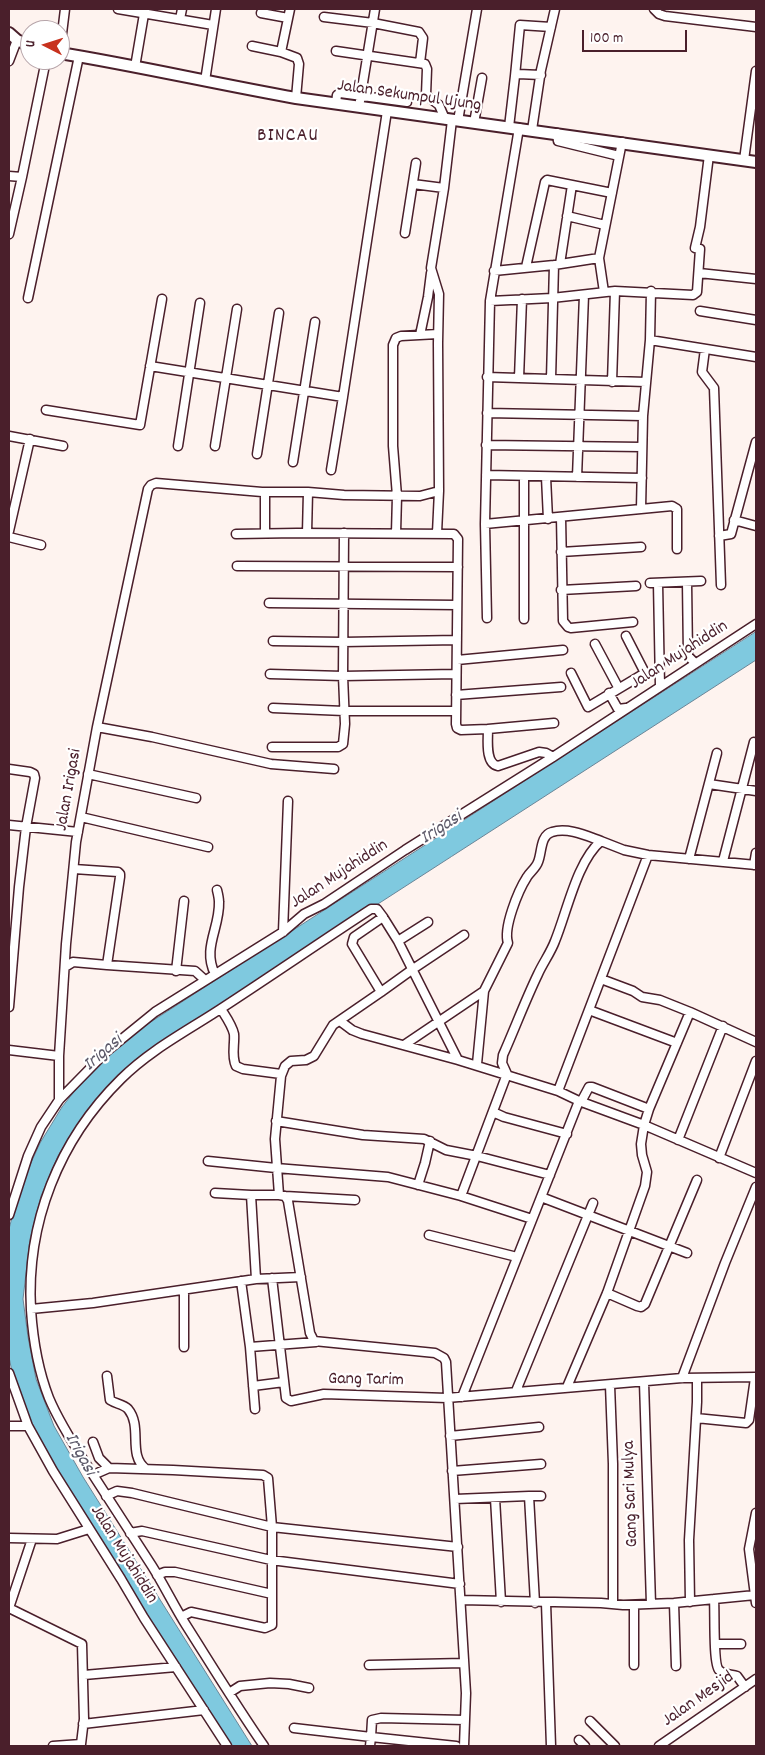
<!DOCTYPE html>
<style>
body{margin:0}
#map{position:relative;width:765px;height:1755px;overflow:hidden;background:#fef3ef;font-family:Dekko,sans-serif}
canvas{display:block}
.frame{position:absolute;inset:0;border:10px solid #4a1f2b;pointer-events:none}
.north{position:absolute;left:20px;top:20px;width:50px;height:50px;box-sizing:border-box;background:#fff;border:1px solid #b7a5aa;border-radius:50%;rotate:275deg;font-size:14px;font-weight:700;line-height:20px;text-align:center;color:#4a1f2b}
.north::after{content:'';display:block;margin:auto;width:18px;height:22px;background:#c8321e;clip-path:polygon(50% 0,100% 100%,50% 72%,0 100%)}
.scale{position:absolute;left:582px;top:30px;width:105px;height:22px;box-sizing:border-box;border:2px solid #4a1f2b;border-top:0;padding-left:6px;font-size:15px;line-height:18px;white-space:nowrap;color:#4a1f2b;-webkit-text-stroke:4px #fff;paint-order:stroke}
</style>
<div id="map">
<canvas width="765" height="1755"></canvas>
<div class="frame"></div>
<div class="north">U</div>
<div class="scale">100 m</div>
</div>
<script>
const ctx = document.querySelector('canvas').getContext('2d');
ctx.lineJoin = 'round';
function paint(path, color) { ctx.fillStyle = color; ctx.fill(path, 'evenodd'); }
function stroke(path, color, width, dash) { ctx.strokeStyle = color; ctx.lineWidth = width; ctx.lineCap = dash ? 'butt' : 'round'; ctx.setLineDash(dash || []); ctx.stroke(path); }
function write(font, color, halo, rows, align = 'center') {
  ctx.font = font + ' Dekko,sans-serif'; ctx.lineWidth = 4.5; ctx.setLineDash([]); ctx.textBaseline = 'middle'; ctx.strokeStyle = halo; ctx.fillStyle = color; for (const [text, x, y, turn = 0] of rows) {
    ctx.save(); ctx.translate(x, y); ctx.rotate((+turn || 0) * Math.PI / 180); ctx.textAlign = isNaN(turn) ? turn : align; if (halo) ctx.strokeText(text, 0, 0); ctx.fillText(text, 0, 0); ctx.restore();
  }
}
const water = new Path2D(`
 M756,632V660L147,1053L109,1085L80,1120L58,1156L41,1196L30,1239L23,1299L28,1337L36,1379L54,1426L83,1477L252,1746H227L31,1429L16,1391L9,1357V1229L20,1187L40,1143L62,1107L84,1079L109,1054L143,1027Z`);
paint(water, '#7fc9df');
stroke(water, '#6a8597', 1);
const minor = new Path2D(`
 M118,9L213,25
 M290,9L281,52L297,58L299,64L296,98
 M654,9L659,14L665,16L756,27
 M261,13L288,18
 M324,17L373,23L419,32L423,38L420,63
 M180,19L182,9
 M252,46L281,52
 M60,50L65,9
 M336,51L425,64L427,69L426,95L439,105L445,119
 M9,61L17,40
 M135,67L144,14
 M515,76L520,25L551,27
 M205,81L216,9
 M336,103L337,95L340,93L407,102
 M359,107L375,9
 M458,121L477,9
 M474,123L482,78
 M509,127L515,76L518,74L541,75
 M532,130L541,70L555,9
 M557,133L558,141L619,156
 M744,160L756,71
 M9,176L22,177
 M413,184L444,188
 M567,216L605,225
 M405,233L416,163
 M9,234L22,177L46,60
 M560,264L572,185
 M526,267L545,182L547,180L612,193
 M494,271L554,265L599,258
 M699,273L756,279
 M651,291L650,340L756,357
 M604,292L599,258L622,142
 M28,298L79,56
 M490,301L552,298L615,291L693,295L697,292L700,249L695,248L700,227L709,155
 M700,311L756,320
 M420,335L428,297L431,273
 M705,349L702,372L714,388L721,585
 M150,366L343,397L387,111
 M487,377L646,382
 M519,378L522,299
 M551,379L554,265
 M612,382L615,291
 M46,410L140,425L162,299
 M487,413L643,416
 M9,436L63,446
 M486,445L642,447
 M178,446L200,303
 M215,446L237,309
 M257,454L279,313
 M293,462L315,322
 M331,470L343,397
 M486,475L642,478
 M546,477L548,519
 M577,477L584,295
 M641,509L643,416L650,340
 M561,517L563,621L568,627L571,628L633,622
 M734,520L756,526
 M485,524L672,506L677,509V549
 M9,531L30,439
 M265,533V492
 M307,533L308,492
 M396,533L397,496L393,446V345L396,338L401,336L438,334
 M437,533L439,491
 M236,534L297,533L454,534L458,539L456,724L457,728L461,730L488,729C488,740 485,764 498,766L539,752L546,753L553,757
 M719,536L731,534L756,442
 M9,537L41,545
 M561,552L641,547
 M237,566L458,567
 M687,582L688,656L695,663
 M650,583L701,581
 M658,583L660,686
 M561,590L636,586
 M269,603L457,605
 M487,618L485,524L490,301L519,128
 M524,619V477
 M273,641L343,642L457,640
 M595,644L618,687
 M457,660L563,650
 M571,673L588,707L645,673L626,636
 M270,674L343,676L456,674
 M609,693L618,709L626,708
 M456,695L561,687
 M273,708L344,711H456
 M97,727L148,489L151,485L156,483L262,492H308L344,495L420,496L439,491L438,343L439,294L431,268L444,188L452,120
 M488,729L554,723
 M272,747H338L343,744L345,724L343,676L344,533
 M9,769L30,772L34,774L35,778L26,827L19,887L9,1007
 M88,774L196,798
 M709,784L756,791
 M81,817L208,847
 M9,825L78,832
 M689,859L717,753
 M723,861L754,742
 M754,865L756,853
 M428,922L398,941L458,1060L558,1091L579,1101L462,1397
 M283,932L288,801
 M398,941L383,917L354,937L352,944L381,992L413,969L464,935
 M107,965L195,971L205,980
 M65,967L73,962L107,965L120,877V874L118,872L74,869
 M176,971L184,901
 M215,974C202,948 220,928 219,902C219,899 218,894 217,890
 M601,979L633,991L642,997L660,1000L690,1012L756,1042
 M221,1009C226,1017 232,1025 234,1034C235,1044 231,1056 236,1066L243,1069L281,1074
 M589,1010L677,1043
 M340,1021L352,1030L362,1034L458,1060
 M404,1045L484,991
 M9,1050L59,1056
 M477,1064L484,991L508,943C503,928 518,891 527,877C530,872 536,868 538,862C542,853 540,835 552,832C568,827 587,836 601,841
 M558,1091L648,855
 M59,1100V1056L66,944L76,842L97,727L152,737L271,764L334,769
 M579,1101L644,1125L756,1173
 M649,1109L690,1012
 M493,1112L504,1117L567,1134
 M276,1121L363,1135L424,1139L446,1150L477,1156L550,1175
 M678,1140L723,1026
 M719,1158L756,1061
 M208,1161L276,1168L388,1177L461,1196L532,1219
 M418,1185L425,1163L430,1141
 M215,1193L251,1195
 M279,1195L275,1139L281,1076L285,1066L291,1061L306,1060L314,1056L333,1025L381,992
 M285,1196L355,1200
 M461,1196L507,1074L502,1063L503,1055C515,1028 525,1001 538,974C543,963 551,952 555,941C567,912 577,861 601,841L624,850L648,855L756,865
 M541,1197L687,1253
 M9,1215L28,1156L41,1127L59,1100L107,1051L155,1012L283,932L304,914L324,904L405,850L553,757L756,624
 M429,1235L517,1257
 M301,1277L256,1279L251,1195H279L285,1196L288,1201C295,1245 303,1289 310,1333L314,1341L435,1353L444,1358L446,1362L466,1693L464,1746
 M272,1278L286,1398L291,1401L324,1394L447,1398L682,1378L756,1377
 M241,1281L250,1347L255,1409
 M184,1290V1347
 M607,1293L637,1306L641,1307L645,1304L697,1180
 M31,1309L93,1303L256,1279
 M250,1347L316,1342
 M9,1373L28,1426L53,1471L121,1579L144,1618L227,1746
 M107,1376L110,1400C116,1404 123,1404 128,1409C143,1427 127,1455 146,1469
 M682,1378L725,1263L756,1187
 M644,1382L651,1604
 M610,1385L613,1464V1604
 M253,1386L284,1382
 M567,1387L607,1293L645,1186L647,1172L642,1155L641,1144L644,1125L649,1109L592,1087H589L581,1102
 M516,1391L593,1203
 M696,1418L746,1423L749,1420L755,1378
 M9,1426H28
 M450,1436L539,1427
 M93,1442L99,1458L109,1468
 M452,1471L541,1464
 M93,1475L109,1468L173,1470L263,1475L268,1478L272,1527V1625L265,1628L191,1612L181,1617
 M106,1496L117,1491L132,1493L272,1527L458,1547
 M529,1496H541
 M495,1498L501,1602
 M455,1499L529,1496L535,1603
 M756,1513L749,1549L756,1603
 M130,1533L142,1531L271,1560L460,1584
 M9,1538L57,1539L89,1529
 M32,1539L9,1608L82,1644L84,1719L81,1744L53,1746
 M157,1575L165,1572H175L272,1594
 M714,1599C715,1611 713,1664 719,1670C723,1675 732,1674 737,1676L745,1687
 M461,1600L601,1603L623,1605L674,1603L755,1595
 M690,1602L689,1540L697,1402V1378
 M546,1603L551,1746
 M674,1603L676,1666
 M715,1644H741
 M369,1665L464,1663
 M634,1665V1605
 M84,1675L176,1667
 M229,1693L240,1686L270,1683L289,1684L309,1688
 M590,1721L615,1746
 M83,1724L204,1710
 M294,1728L371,1737L370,1746
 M579,1740L585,1746
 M264,1746C237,1707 212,1666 186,1625C174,1606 164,1585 152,1566C131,1533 109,1500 88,1467C74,1445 59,1422 49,1398C38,1370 33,1339 31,1310C26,1223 59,1140 121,1079C151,1049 189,1030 225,1006C274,974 322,941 371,909H377L383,917
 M456,1746L371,1737L372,1720L381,1718L465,1720
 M659,1746L756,1679`);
const major = new Path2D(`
 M9,33L17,40L30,46
 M60,53C139,66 217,84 296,98L756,162`);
stroke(minor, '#4a1f2b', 11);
stroke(major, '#4a1f2b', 14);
stroke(minor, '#fff', 8);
stroke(major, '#fff', 10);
write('18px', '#4a1f2b', '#fff', [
 ["Jalan Sekumpul Ujung",409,97,8],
 ["Jalan Mujahiddin",680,656,-33],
 ["Jalan Irigasi",70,790,-80],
 ["Jalan Mujahiddin",340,875,-33],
 ["Gang Tarim",366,1381,1],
 ["Gang Sari Mulya",632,1494,-92],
 ["Jalan Mujahiddin",123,1555,58],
 ["Jalan Mesjid",699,1700,-35]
]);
write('italic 19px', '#5d5a6a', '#fff', [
 ["Irigasi",442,829,-33],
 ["Irigasi",104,1054,-41],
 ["Irigasi",79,1455,61]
]);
ctx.letterSpacing = '1px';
write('20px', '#4a1f2b', '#fff', [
 ["BINCAU",288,137]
]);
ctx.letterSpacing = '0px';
</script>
